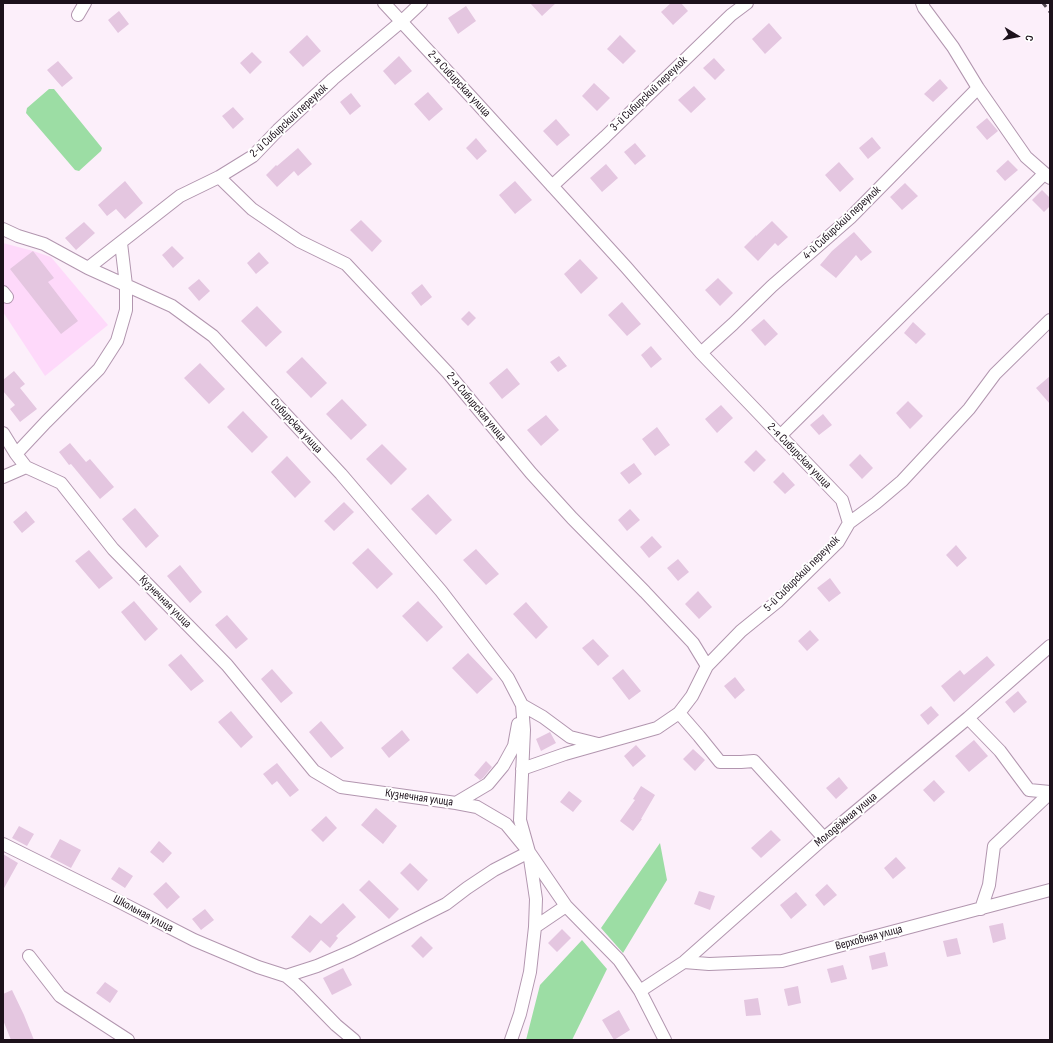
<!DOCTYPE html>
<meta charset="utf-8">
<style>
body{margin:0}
#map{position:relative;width:1053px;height:1043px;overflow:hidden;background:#fceffa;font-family:"Sofia Sans Condensed",sans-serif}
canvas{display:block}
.frame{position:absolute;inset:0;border:4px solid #1c111b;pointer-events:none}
.north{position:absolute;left:997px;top:16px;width:40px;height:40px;-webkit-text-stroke:3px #fff;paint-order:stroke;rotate:100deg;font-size:11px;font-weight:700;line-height:16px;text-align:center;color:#1c111b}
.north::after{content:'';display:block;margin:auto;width:14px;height:18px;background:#1c111b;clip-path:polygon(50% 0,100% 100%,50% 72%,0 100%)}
</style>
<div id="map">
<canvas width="1053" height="1043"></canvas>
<div class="frame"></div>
<div class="north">С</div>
</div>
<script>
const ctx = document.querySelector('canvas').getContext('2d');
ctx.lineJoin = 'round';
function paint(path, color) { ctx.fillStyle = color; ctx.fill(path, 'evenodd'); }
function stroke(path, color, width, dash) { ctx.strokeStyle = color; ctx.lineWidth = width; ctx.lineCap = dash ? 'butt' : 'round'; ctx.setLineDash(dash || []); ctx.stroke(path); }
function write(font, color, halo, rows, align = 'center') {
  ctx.font = font + ' "Sofia Sans Condensed",sans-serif'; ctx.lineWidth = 4; ctx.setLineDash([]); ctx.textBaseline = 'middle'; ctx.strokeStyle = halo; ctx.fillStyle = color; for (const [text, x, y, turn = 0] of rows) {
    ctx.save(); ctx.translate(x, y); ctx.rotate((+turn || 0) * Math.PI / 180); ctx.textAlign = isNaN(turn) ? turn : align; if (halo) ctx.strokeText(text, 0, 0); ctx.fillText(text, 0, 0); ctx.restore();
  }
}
paint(new Path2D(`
 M3,243L33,251L51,257L108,325L45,376L3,312Z`), '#fed9fa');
paint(new Path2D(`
 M49,89H54L102,148L101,151L79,171L75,170L26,113L27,108Z
 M660,843L667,880L623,953L601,928Z
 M582,940L607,969L572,1040H526L540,985Z`), '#9cdda4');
paint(new Path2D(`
 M530,3H556L542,16Z
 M671,3H681L688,11L673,25L661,12Z
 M466,6L476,21L458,34L448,18Z
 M119,11L129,24L118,33L108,20Z
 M769,23L782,38L765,54L752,39Z
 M307,35L321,51L303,67L289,52Z
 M620,35L636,51L623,64L607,49Z
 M252,52L262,62L250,74L240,63Z
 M399,56L412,71L395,85L383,71Z
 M714,58L725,70L715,80L703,68Z
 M58,61L73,78L62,87L47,70Z
 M940,79L948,88L933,102L924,94Z
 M594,83L610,98L597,111L582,96Z
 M694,86L706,99L691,113L678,100Z
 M428,92L443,109L429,121L414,104Z
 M351,93L361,106L350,115L340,102Z
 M233,107L244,119L233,129L222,116Z
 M987,118L998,131L987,140L976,127Z
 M556,119L570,135L557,146L543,131Z
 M872,137L881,148L868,159L859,148Z
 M476,138L487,151L477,160L466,148Z
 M635,143L646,156L635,165L624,152Z
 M298,148L312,164L298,176L294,171L277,187L266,175L276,165L277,166Z
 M1008,160L1018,170L1005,181L996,171Z
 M839,162L854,179L840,192L825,175Z
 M606,164L618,178L602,192L590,178Z
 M125,181L143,203L125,219L116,209L107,216L98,205Z
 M515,181L532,200L515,214L499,195Z
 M905,183L918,196L902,210L890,197Z
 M1042,190L1050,198V206L1044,212L1032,200Z
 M361,220L382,241L372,252L350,230Z
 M772,221L788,237L778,246L775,243L758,261L744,247L756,235V236Z
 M84,222L95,233L76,250L65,238Z
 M854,232L872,252L861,261L856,255L836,278L820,265L832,251Z
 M172,246L184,258L173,268L162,255Z
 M33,251L54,278L48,282L78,321L61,334L10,269Z
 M259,252L269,263L256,274L247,263Z
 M580,259L598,278L581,294L564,274Z
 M718,278L733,293L720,306L705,290Z
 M199,279L210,291L199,301L188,288Z
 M422,284L432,297L421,306L411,293Z
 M622,302L641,324L627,336L608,315Z
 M257,306L282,332L266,347L241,321Z
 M469,311L476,318L468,326L461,319Z
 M764,319L778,334L765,346L751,330Z
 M913,322L926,334L916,344L904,333Z
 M651,346L662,359L651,368L641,355Z
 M559,356L567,366L558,372L550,362Z
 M302,357L327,383L311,398L286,372Z
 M200,363L225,389L209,404L184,378Z
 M507,368L520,384L502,399L489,383Z
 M14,371L25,384L20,388L37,409L20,422L10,409L15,405L3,391V380Z
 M1050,376V404L1036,388Z
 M342,399L367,425L351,440L326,414Z
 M908,401L923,416L910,429L896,413Z
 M721,405L733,418L717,433L705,419Z
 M243,411L268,437L252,453L227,427Z
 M823,414L832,425L819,435L810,425Z
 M546,415L559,430L541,446L527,430Z
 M657,427L670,445L655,456L642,439Z
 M70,443L86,462L90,459L114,487L100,499L71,464L69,465L59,452Z
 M382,444L407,469L391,485L366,459Z
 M756,450L766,460L754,472L744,462Z
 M860,454L873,468L862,479L849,465Z
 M287,456L311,482L295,498L271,472Z
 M634,463L642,474L629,484L620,473Z
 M783,472L795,485L785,494L773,482Z
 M428,494L452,520L436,535L411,509Z
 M344,502L354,512L334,531L324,521Z
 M135,508L159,536L146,548L122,519Z
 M630,509L640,520L627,531L618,520Z
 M26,511L35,522L22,533L13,522Z
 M652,536L662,547L649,558L640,547Z
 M956,545L967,558L957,567L946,555Z
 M368,548L393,574L377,589L352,563Z
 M476,549L499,574L486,585L463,560Z
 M89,550L113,578L99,589L75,561Z
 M678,559L689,572L678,581L667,568Z
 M180,565L202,592L190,603L167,576Z
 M830,578L841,593L829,602L817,588Z
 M698,591L712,607L699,619L685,604Z
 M134,601L158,629L145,641L121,612Z
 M418,601L443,627L427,642L402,616Z
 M526,602L548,627L536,639L513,614Z
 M227,615L248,639L236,649L215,625Z
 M810,630L819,640L807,651L798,641Z
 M593,639L609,656L598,666L582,648Z
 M468,653L493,679L477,694L452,668Z
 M181,654L204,681L191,691L168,665Z
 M987,656L995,665L954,702L941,686L960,670L964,675Z
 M272,669L293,693L281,703L261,679Z
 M623,669L641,691L629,700L612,678Z
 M735,677L745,690L735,699L724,686Z
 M1018,691L1027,702L1014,713L1005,702Z
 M931,706L939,715L928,725L920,715Z
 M231,711L253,737L241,748L218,722Z
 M321,721L344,748L331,758L309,732Z
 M402,730L410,740L389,758L381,748Z
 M550,732L556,743L541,751L536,739Z
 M974,740L988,756L969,772L955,756Z
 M636,745L646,756L633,767L624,756Z
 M693,749L705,760L695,771L683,759Z
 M486,761L492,767L483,778L480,780L474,775Z
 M277,763L299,790L290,797L277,781L272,785L263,774Z
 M839,777L848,788L836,799L826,788Z
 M934,780L945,792L934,802L923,790Z
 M641,786L655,795L641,819H642L633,831L620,821L635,800L633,799Z
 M569,791L582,801L573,812L560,802Z
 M376,808L397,826L383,844L361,825Z
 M326,816L337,828L323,842L311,830Z
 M19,826L34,834L27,846L12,838Z
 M771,830L781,840L761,858L751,848Z
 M60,839L81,850L71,868L50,857Z
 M159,841L172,853L163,863L150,852Z
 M3,854L18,863L3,890Z
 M896,857L906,868L893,879L884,868Z
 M410,863L428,880L418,891L400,873Z
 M119,867L133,876L125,888L111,879Z
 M369,880L399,909L389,919L359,890Z
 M166,882L180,897L167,909L153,894Z
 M827,884L837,895L824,906L815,895Z
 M699,891L715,896L710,910L694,904Z
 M796,892L807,905L791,919L780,905Z
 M343,903L356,917L336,936L338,938L330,948L321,940L310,953L291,937L310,915L321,924Z
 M205,909L214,920L201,930L192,919Z
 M1003,923L1006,939L993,943L989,926Z
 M562,929L571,938L557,952L548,943Z
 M421,936L433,948L423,958L411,946Z
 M957,938L961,954L947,957L943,941Z
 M885,952L888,966L872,970L869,956Z
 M843,965L847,979L831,983L827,969Z
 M343,968L352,985L332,995L323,978Z
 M105,982L118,991L110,1003L96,993Z
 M798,986L801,1003L788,1006L784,989Z
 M12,990L24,1015L34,1040H11L3,1020V994Z
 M758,998L761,1015L746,1016L744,1000Z
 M619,1010L630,1030L614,1040L602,1020Z`), '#e4c6e0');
const minor = new Path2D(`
 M384,3L474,100L626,267L701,353L842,500L849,523
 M922,3L924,8L953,47L978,88L1026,157L1050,178
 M78,15L85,3
 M219,177L252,209L299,241L346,264L448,373L531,473L572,518L645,592L693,643L707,666
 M552,186L605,137L731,15L747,3
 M3,229L18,236L44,244L88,268L172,306L213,336L341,474L441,591L508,678L522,705L524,730L520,820L529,852L536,899L535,927L530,972L520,1014L511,1040
 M121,243L126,285V310L117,341L99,369L46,422L16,454L26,467L61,483L113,549L227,665L314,771L341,787L456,803L477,807L506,824L529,852L566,906L619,960L640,991L665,1040
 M88,268L180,196L219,177L253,156L278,130L333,79L402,21L421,3
 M3,292L7,297
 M701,353L733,324L772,286L850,218L978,88
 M3,433L16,454
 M780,436L1044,174
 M3,477L26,467
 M522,705L543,717L570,737L598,744
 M679,713L699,736L720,762H741L754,761L824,838
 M968,718L1000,751L1029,790L1050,792
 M522,769L565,754L657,728L679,713L692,696L707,666L741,631L778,601L838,542L849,523L876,503L902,481L969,409L995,374L1050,320
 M456,803L488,784L503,766L514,746L518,724
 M3,844L114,899L194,940L258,967L286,976L299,987L336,1025L354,1040
 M981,909L989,885L994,846L1050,793
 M535,927L566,906
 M29,956L60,996L128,1040
 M684,962L709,964L782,961L1050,890
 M286,976L317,966L352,951L446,904L467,888L494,870L529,852
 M640,991L684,962L824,838L968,718L1050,646`);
stroke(minor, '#b296af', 14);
stroke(minor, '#fff', 12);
stroke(new Path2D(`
 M1043,3L1050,12`), '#524751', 3, [5, 5]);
write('12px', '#1c111b', '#fff', [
 ["2-я Сибирская улица",459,84,47],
 ["3-й Сибирский переулок",649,94,-44],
 ["2-й Сибирский переулок",289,121,-43],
 ["4-й Сибирский переулок",842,223,-43],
 ["2-я Сибирская улица",476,407,50],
 ["Сибирская улица",296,426,47],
 ["2-я Сибирская улица",799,456,46],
 ["5-й Сибирский переулок",802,574,-45],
 ["Кузнечная улица",165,602,45],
 ["Кузнечная улица",419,798,8],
 ["Молодёжная улица",846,820,-40],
 ["Школьная улица",143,914,28],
 ["Верховная улица",869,938,-15]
]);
</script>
